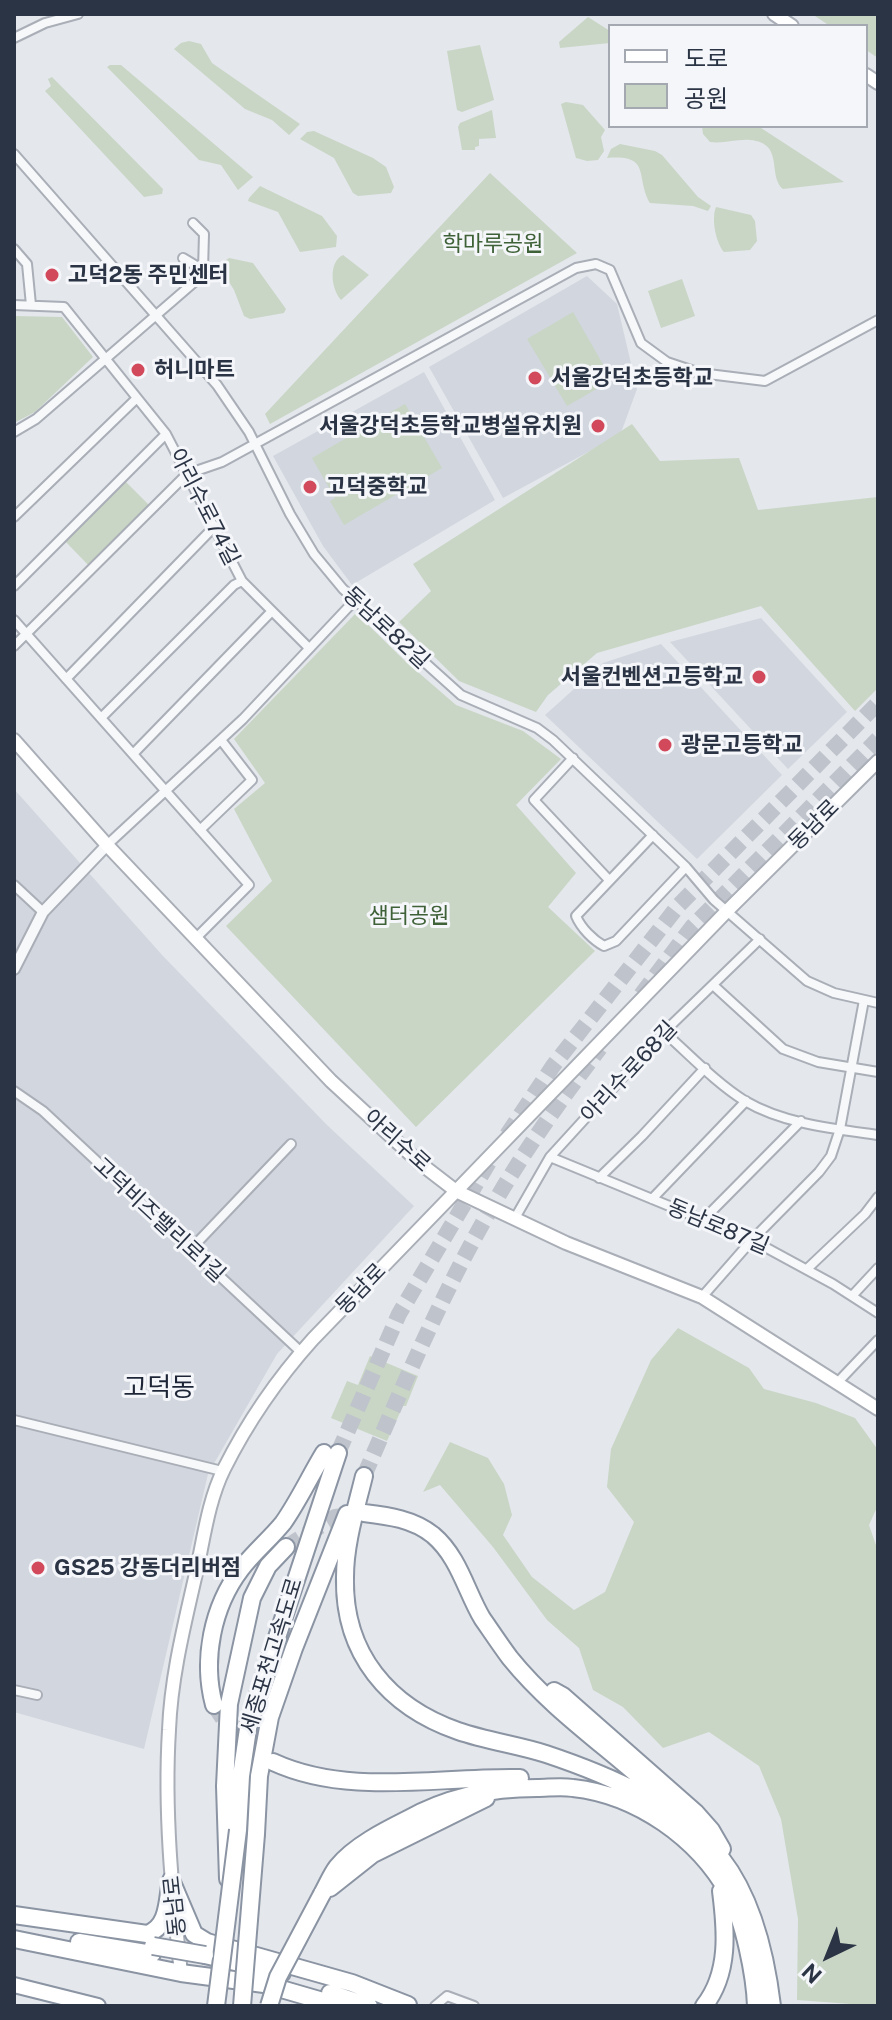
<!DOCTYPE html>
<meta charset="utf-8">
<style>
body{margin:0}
#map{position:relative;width:892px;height:2020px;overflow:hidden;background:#e4e7ec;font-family:"Public Sans","Noto Sans KR",sans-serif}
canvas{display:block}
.frame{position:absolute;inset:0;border:16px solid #2b3445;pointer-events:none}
.legend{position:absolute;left:608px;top:24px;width:260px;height:104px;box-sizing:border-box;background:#f4f6f9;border:2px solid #a4a8b1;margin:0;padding:10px 14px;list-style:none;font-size:24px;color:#2b3445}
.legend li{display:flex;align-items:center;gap:16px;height:40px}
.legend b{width:40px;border:2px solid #a4a8b1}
.north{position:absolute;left:788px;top:1916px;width:80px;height:80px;-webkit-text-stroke:6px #f4f6f9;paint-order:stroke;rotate:223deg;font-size:22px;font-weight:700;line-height:32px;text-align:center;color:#2b3445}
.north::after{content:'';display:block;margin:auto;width:28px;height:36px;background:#2b3445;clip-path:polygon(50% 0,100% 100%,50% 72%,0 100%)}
</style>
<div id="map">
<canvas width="892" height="2020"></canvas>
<div class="frame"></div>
<ul class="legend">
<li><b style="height:10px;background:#fff"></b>도로</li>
<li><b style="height:22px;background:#c9d6c5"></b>공원</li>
</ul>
<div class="north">N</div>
</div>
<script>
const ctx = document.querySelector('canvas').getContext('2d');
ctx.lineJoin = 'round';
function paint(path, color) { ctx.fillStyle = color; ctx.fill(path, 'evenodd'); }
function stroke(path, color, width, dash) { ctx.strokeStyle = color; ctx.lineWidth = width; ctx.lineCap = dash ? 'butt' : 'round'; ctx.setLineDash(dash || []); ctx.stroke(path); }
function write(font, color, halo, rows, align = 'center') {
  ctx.font = font + ' "Public Sans","Noto Sans KR",sans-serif'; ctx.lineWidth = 6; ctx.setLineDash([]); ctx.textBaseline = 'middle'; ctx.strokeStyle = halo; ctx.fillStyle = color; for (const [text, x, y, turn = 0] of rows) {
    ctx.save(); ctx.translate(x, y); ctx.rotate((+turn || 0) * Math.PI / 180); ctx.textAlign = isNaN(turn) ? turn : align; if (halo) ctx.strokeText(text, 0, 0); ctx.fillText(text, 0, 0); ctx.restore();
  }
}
paint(new Path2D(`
 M587,276L617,304L637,389L622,430L614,438L503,498L429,367Z
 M424,372L495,500L352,585L323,546L273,456Z
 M761,618L847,712L788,769L670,642Z
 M661,644L782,775L697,859L545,715L603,663Z
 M14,789L163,956L327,1125L414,1206L277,1354L208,1474L144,1749L14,1712Z`), '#d2d6de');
paint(new Path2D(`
 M812,14H878V58L866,50V26H830Z
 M588,17L610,31V43L560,48L559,42Z
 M189,41L201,44L212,63L300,124L289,135L272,120L245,109L174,49L181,43Z
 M480,45L494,100L462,112L457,110L447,51Z
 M110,65H121L253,177L238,190L221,165L199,160L107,67Z
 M52,77L163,189L162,194L144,197L45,91L51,86L48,79Z
 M566,102L583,105L605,130L601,137L604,151L598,160L587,161L576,158L561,104Z
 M492,110L496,138L479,139V146L475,147V150H462L458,127L460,123Z
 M702,126H758L844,182L783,189C767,175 785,143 750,140C737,139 723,144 710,142L703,134Z
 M314,131L373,158L386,167L394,187L391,193L358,196L353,193L334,158L300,139L307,132Z
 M620,144L655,151L662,155L698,197L711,206L708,211L693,206L650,203C635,177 652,154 607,158L611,149Z
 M490,173L577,253L270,424L265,414Z
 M260,186L322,216L337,236L336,247L300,252L278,212L248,201L249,198Z
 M716,207L751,215L755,221L757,241L750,250L724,252C716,243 711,219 716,207Z
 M343,255L369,275L341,300C331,289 328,262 343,255Z
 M229,258L253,263L286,309L284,313L250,319L244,316L234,290L223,272L225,261Z
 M682,279L695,316L661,328L648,291Z
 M573,312L608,373L607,383L567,406L527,339Z
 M14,316L62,317L93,357L35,412L14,423Z
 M405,404L442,468L344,525L330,501L335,498L312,458Z
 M632,424L660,461L739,458L758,510L878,497V688L855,711L761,606L597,653L548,695L536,712L459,681L399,622L431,591L413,564Z
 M122,478L153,509L92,569L62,538Z
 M356,613L404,660L456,705L523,731L561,759L516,805L576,873L548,907L595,951L416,1127L226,926L272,881L234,809L265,783L234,739Z
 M678,1328L749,1368L764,1389L816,1403L855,1418L878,1450V1505L869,1525L878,1551V2006L797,2000L798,1919L781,1819L759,1766L709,1732L663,1748L623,1707L593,1690L579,1648L547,1620L493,1547L440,1485L423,1492L450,1442L488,1458L504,1484L512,1515L503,1535L532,1577L574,1610L605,1592L634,1522L607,1487L611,1449L651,1360Z
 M370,1356L418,1376L406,1406H403L387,1441L331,1418L347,1381L358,1385Z`), '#c9d6c5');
stroke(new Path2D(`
 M641,995L692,927L878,739
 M507,1135L553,1066L678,906L878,703
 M338,1453L399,1314L492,1157
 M364,1476C404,1384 443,1291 493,1205C524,1151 562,1098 600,1048
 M286,1547L335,1517L359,1514
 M214,1705L227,1725L254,1752`), '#bfc3cb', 16, [16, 8]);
const minor = new Path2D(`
 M14,38L45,23L78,14
 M14,154L217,385L249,432L290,514L314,554L343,589L461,695L537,728L553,740L686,867L714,900L807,981L834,993L878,1003
 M14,249L27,264L31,305
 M183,258L203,270
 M14,305L64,307L166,434L242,581L309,648
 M14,432L36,419L199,278L203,270L204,234L193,223
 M14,517L137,398
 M14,586L166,434
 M14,620L249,885L195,939
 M14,646L187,474L222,462L576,268L596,264L610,270L641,343L667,362L700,373L765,381L878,320
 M66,679L215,526
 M101,718L234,585L242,581
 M133,754L272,611
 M573,758L534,800L609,880
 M200,830L252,780L221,740
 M653,835L576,916C581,928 593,940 604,946L616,941L686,867
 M107,845L243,719L355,600
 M14,885L43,912
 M713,985L783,1049L818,1062L878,1072
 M664,1032C690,1055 716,1083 745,1101C784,1124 835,1129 878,1135
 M14,1091L43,1111L301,1352
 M550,1157L752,1240L833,1284L878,1313
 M599,1178L642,1136L705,1068
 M652,1199L746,1101
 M515,1218L550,1157L664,1032L760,939
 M703,1220L801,1121
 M191,1249L291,1144
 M807,1269L865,1214L878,1197
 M852,1296L878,1268
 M702,1297L752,1240L819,1172L831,1156L840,1129L864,1000
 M837,1383L878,1340
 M14,1420L222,1471
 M14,1690L37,1695
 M435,2006L447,1996L474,2006`);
const tertiary = new Path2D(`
 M14,969L43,912L107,845`);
const secondary = new Path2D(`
 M774,14L792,26
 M866,75L878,83
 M14,740L107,845L331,1081L421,1164L456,1191L566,1243L702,1297L878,1409
 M181,1973C172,1892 164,1811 169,1730C171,1676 185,1622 197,1569C204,1536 209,1499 224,1469C247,1423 278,1378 313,1339L726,912L878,761`);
const trunk = new Path2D(`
 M14,1985L98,2006`);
const motorway = new Path2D(`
 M364,1476C356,1509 345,1543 345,1577C343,1654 389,1707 458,1731C487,1741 518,1745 546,1754C609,1775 680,1805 721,1858C753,1899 766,1956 772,2006
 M364,1513C389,1516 413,1519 433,1535C459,1557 466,1591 482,1618C491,1631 501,1646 510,1658C556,1715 620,1755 672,1806
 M554,1691L563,1696L696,1813L711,1830L722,1849
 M214,1705C202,1660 212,1607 241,1569C253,1553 270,1539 283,1523C298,1502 310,1476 324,1453
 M273,1762C349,1797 438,1776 520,1778
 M238,1830L241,1776L249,1722L338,1453
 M256,1834L259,1776L270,1717L294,1648L347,1514
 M228,1879L225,1786L229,1704L252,1598L268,1566L286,1547
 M330,1888L373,1854L486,1798
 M322,1894C327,1885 331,1875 337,1867C354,1846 384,1831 408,1819C447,1797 492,1788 537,1788C548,1788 561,1786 573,1788C637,1795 698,1838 729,1894C744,1920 755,1976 756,2006
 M14,1915L147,1934C169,1927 167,1900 171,1880L194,1934L207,1942L352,1983L408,2005
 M14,1939L181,1973L264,1984L340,2006
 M79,1942L152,1954
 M205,1955L282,1973
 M330,1993L369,2006
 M704,2006C730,1973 726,1930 721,1891`);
stroke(minor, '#a9aeb7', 12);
stroke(tertiary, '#a9aeb7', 14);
stroke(secondary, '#a9aeb7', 16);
stroke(trunk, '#8b94a3', 18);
stroke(motorway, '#8b94a3', 20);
stroke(minor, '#f7f8fa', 8);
stroke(tertiary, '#f7f8fa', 10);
stroke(secondary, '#fff', 12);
stroke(trunk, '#fff', 14);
stroke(motorway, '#fff', 16);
const motorwayBridge = new Path2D(`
 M153,1946L205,1955
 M216,2006L238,1830
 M242,2006L256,1834
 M269,2006L278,1977L322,1894`);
stroke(motorwayBridge, '#8b94a3', 20, []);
stroke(motorwayBridge, '#fff', 16);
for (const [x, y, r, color] of [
 [52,275,8,"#d1495b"],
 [138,370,8,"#d1495b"],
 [535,378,8,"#d1495b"],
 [598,426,8,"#d1495b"],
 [310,487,8,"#d1495b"],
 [759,677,8,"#d1495b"],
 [665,745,8,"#d1495b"],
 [38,1568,8,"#d1495b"]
]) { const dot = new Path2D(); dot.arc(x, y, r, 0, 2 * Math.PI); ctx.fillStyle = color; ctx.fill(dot); stroke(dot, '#f4f6f9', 3); }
write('22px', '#3f6138', '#f4f6f9', [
 ["학마루공원",493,244],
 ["샘터공원",409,916]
]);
write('bold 22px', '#2b3445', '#f4f6f9', [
 ["고덕2동 주민센터",68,275],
 ["허니마트",154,370],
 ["서울강덕초등학교",551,378],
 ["서울강덕초등학교병설유치원",582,426,"right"],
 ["고덕중학교",326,487],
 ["서울컨벤션고등학교",743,677,"right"],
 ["광문고등학교",681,745],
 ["GS25 강동더리버점",54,1568]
], 'left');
write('22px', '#2b3445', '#f4f6f9', [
 ["아리수로74길",204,507,63],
 ["동남로82길",386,628,43],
 ["동남로",814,825,-45],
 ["아리수로68길",629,1072,-47],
 ["아리수로",397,1141,42],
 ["고덕비즈밸리로1길",159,1220,43],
 ["동남로87길",718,1227,23],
 ["동남로",361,1289,-46],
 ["세종포천고속도로",272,1656,-73],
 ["동남로",175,1906,-96]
]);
write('26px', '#1d2536', '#f4f6f9', [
 ["고덕동",159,1388]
]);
</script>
